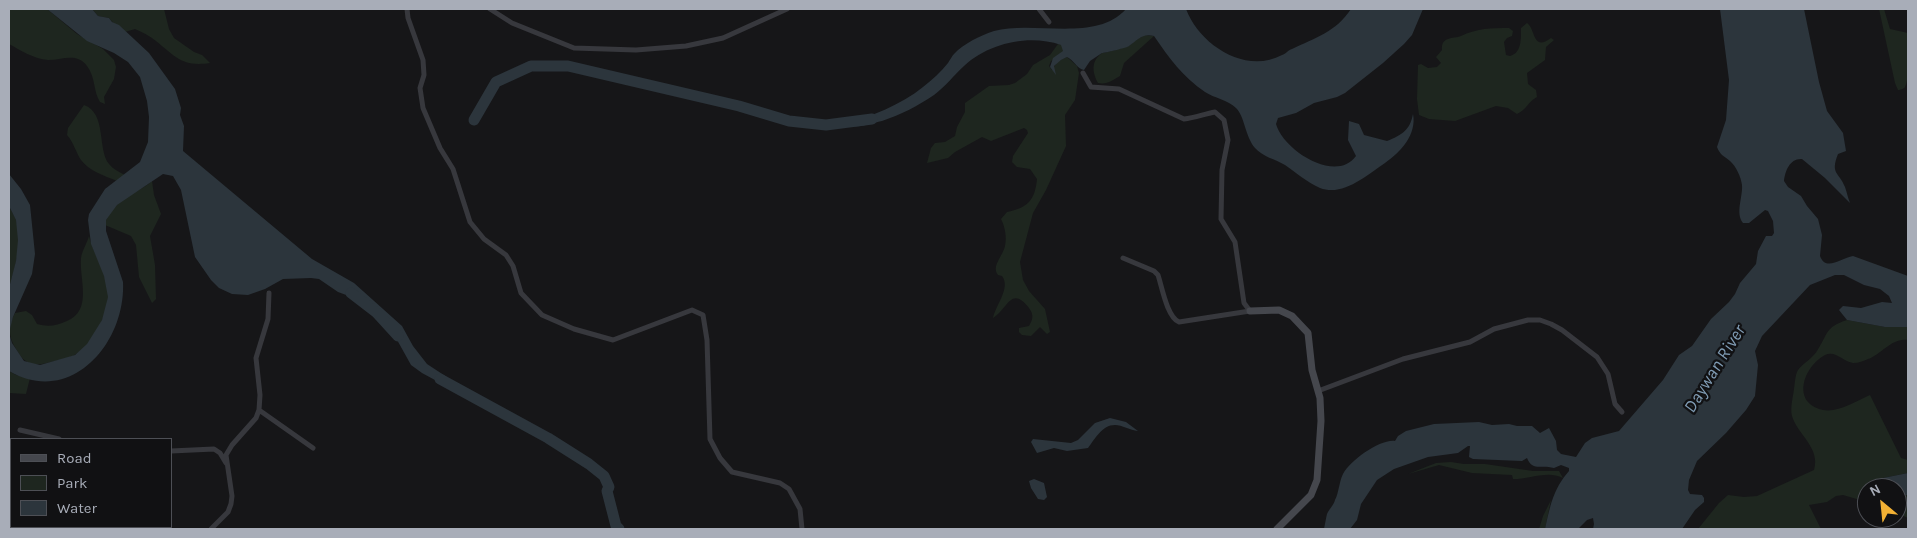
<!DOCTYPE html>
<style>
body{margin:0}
#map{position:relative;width:1917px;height:538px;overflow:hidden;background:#161618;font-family:Karla,sans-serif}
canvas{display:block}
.frame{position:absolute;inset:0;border:10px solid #a8adb8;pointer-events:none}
.legend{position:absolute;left:10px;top:438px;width:162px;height:90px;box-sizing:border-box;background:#111113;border:1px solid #4d4f55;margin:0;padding:6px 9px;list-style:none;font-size:15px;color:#a8adb8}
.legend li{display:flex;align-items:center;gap:10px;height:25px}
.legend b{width:25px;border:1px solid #4d4f55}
.north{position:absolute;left:1857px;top:478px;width:50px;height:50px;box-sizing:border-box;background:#111113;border:1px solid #4d4f55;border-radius:50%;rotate:332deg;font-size:14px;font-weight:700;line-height:20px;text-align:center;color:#a8adb8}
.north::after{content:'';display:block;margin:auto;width:18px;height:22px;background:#f2b134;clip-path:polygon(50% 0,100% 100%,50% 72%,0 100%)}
</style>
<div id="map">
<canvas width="1917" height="538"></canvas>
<div class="frame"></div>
<ul class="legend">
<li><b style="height:6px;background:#45474d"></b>Road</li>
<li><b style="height:14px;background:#1e261f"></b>Park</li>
<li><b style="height:14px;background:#2c353c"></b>Water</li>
</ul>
<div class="north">N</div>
</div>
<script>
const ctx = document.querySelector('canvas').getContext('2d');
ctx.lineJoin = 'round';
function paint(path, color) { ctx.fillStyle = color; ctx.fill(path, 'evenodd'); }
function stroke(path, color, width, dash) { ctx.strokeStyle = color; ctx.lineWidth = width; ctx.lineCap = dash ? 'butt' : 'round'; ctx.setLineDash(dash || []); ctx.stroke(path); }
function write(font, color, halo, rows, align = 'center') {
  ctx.font = font + ' Karla,sans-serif'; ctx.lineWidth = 4.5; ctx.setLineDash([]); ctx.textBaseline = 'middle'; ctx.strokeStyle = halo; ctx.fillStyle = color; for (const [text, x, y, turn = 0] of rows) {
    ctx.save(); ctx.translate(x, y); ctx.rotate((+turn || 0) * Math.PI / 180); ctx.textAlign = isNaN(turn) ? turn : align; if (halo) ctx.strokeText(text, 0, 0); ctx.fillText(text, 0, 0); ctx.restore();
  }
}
paint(new Path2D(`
 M9,9H47L77,34L103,49L114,60L116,67L114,79L104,97L105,104L100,102C93,91 96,78 87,66C77,52 62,60 48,60C34,59 20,50 9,44Z
 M92,9H164L169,29L174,38L194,52L202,55L210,63C182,67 176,57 156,41C150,36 142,32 135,29L125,32C120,27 113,24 109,18L98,16Z
 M1879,9H1884L1890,29L1908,33C1908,44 1910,80 1905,87C1904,89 1900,90 1898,90L1895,83Z
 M1527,23C1536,29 1532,52 1551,38L1554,40L1546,47L1545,60L1527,73L1528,84L1536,90L1537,97C1529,101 1526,110 1517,114L1508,108L1496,106L1455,121L1429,119L1419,115L1417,99L1418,65L1421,64L1428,68L1437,67L1441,63L1436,57L1442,50C1441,36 1453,39 1461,36C1478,28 1491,28 1509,28L1513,31L1512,36L1507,38L1504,42L1506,55L1510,56C1522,53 1521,38 1521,28Z
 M1144,35L1154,36L1124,63L1120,76C1113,80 1107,85 1098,83C1092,72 1091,61 1102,53C1106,53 1126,47 1130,45C1135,41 1138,38 1144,35Z
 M1058,44L1063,45L1065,53L1051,61L1049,66L1052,70L1057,62L1067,57L1077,66L1079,73L1075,100L1065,115L1066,146L1046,190L1033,213L1020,262L1023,280L1029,291L1045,309L1050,332L1047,334L1040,327L1031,336L1022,335L1019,332V328L1029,326C1033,319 1034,315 1029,308C1011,285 1008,309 993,318C996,304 1011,288 1002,276L998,275C991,266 1003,256 1005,246C1007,237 1005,227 1001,219L1007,212C1027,208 1035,201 1037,179L1030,169L1017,167L1012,162L1013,156L1028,133L1027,130L1024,128L991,141L982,137L955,152L948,158L927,163L931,148L935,143L945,142L955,136L957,127L965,112V103L989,86L1009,85L1015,83L1027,74L1033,65L1050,55Z
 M84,105C107,113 97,149 109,164C113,169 119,172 125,175L117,181C105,176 89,171 81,160C76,153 74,143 67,135L68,128Z
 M152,181L154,195L161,214L150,236L155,265L156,299L152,303L139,277L136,245L131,236L105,225C107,202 137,194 152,181Z
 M9,206C11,211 15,216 16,220C23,242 15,268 9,288Z
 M89,236C94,256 110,277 108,298C106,318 94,343 76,354C69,359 59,360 51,362C33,367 25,365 16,349C8,336 8,326 15,313L26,311L32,315L37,324C48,327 56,326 67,321C93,310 79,279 81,258C82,251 87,243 89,236Z
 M1847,320L1885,327H1908V340C1892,337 1882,354 1868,359C1863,361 1859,363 1853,363C1844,362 1835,350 1825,355C1803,367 1791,403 1823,410C1838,413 1856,401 1870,395L1901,458L1908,460V473L1878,479L1870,484L1872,488H1867V502L1843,495L1836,496L1827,502L1809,505L1821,529H1698L1719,503L1728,495L1744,497L1757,496L1814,470C1821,448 1797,434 1792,416C1790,408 1793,397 1794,389C1795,383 1795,375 1798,370C1803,363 1812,359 1817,351C1828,334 1825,327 1847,320Z
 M9,371L16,375L30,378L26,394L9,393Z
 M1451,462L1464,464H1485L1533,471H1559L1563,478C1548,470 1530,479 1513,479L1512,475L1472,473L1439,465L1408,474L1436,463Z
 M1905,494L1908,495V518L1897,513V495Z
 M1551,500L1545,529H1539L1543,516Z`), '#1e261f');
paint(new Path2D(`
 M47,9H92L98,16L109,18L112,22L119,25L149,53L175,89L181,108L180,115L184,126L183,151L312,259L354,283L402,326L413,346L427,364L459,385L446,386L422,373L411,365L386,320L379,312L360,300L338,292L319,279L311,278L283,279L265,289L248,295L232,294L219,288L211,280L195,257L181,190L173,176L163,174L117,205L106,220V231L123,282C126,343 71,407 9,371V288L16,261L18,240L16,220L9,206V174L21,189L30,205L35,254L32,274L13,317L9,333L12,343L24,361L40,365L75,355L87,344L102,320L108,297L104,276L91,244L88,220L89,214L105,189L140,162L148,142L149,117L147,101L140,77L128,62L114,53L87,41Z
 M1126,9H1186C1199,44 1245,75 1282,55C1286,54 1288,50 1292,49C1315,38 1336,32 1351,9H1423L1412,35L1404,44L1383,63L1345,93L1337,97L1314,103L1296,113L1278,118L1276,124C1283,150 1336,184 1356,156L1348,140L1349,121L1359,124L1364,135L1387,141C1402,135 1410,130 1413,114C1417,134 1401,152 1385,163C1367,175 1343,197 1320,188C1308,183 1295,172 1285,165C1275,159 1263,157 1255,148C1245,136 1245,117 1236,108C1228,100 1214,98 1205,92C1183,77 1169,58 1154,36C1142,33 1138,40 1129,46C1126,48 1105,53 1102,53L1090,61L1084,70C1077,69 1074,60 1067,57L1061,60L1054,66L1056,75L1050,67L1053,58L1063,51L1061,45C1029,34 989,43 964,66C954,75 945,87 934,95C918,106 900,115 882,121C869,124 858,129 844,125C871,116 901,105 923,87C932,80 941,72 948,63C950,60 952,56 954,54C963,44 981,35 994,31C1033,20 1096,43 1126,9Z
 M1720,9H1804L1819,82L1827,111L1843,133L1846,151L1838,154C1830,174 1839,172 1845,187C1847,193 1848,198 1850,203L1825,178L1802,159C1790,158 1785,171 1784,181L1788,187L1801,196L1807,206L1818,219L1822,235L1820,256C1826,272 1841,258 1853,256L1908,276V327H1885L1847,320L1839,310L1843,306L1861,308L1882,302L1892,303L1889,296L1880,289L1864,285L1844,275H1835L1810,285L1762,336L1755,351L1758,365L1755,396L1746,410L1726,433L1697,461L1689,480L1688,490L1690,494L1702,495L1704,498V502L1695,510L1682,529H1593L1594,524L1593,518L1587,520L1578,529H1545C1550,507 1553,489 1569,471V468L1561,465L1554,468C1540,464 1533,472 1527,458L1522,461L1473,459L1469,457L1470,446H1468L1458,453L1428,457L1394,469L1377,480L1361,504L1357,520L1350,529H1324C1325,524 1326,518 1327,514C1329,509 1334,505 1335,500C1339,492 1339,482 1343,474C1351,460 1380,439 1395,441L1398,436L1406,431L1434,424L1479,422L1492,425L1509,424L1517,426H1532L1540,433L1549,428L1556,441L1557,450L1561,454L1576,457L1585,443L1592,438L1619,431L1663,380L1679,355L1692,346L1711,319L1729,302L1735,294L1740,283L1756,264L1758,251L1766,236H1772L1774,233L1773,221L1768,211L1765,210L1749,223H1743C1735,213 1743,197 1742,185C1741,177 1736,166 1730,161C1724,156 1720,155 1717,147L1726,120L1729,80Z
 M1110,418L1126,422L1138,431C1130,430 1122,425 1115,425C1102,425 1095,439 1088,448L1067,451L1054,448L1037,453L1031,442L1033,439L1071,443L1078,440L1095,423Z
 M1908,473V495H1897V488H1872L1870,484L1878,479Z
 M1034,479L1044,483L1047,497L1044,500L1038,499L1031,488L1029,481Z`), '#2c353c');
stroke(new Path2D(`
 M474,120L496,82L531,66H568L739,106L789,121L826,125L872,119
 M351,293L377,313L398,336
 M440,379L548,438L589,464L604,476L609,487L607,491L616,526L619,529`), '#2c353c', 11);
stroke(new Path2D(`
 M407,9L408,18L423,60L424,75L420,88L423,108L440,148L453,169L470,222L484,239L506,255L513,266L521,293L542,315L574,329L613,340L692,310L703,315L707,340L710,439L720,458L732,472L780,483L789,489L800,509L802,529
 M490,9L512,23L574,48L636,50L686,46L723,38L787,9
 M1039,9L1049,22
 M1083,73L1091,87L1119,89L1184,119C1195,118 1204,114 1215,112L1224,120L1228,140L1222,170L1221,219L1235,242L1244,303L1250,311
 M1123,258L1154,271L1158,275C1162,287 1167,317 1179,322L1250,311
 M1318,391L1403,359L1470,342L1494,329L1528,320H1540L1551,324L1562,330L1597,357L1608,374L1615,404L1622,412
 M259,410L313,448
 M20,430L59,439
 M171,451L214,449L220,453L226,463
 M211,529L228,512L231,504L232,496L226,455L232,445L256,418L259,410L260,395L256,358L268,319L269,293`), '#37383d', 5);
stroke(new Path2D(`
 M1250,311L1279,310L1292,316L1308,333L1312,370L1320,398L1321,421L1317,480L1311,495L1277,529`), '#45474d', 7);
write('italic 18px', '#7f9bb3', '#111113', [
 ["Daywan River",1715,369,-58]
]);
</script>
